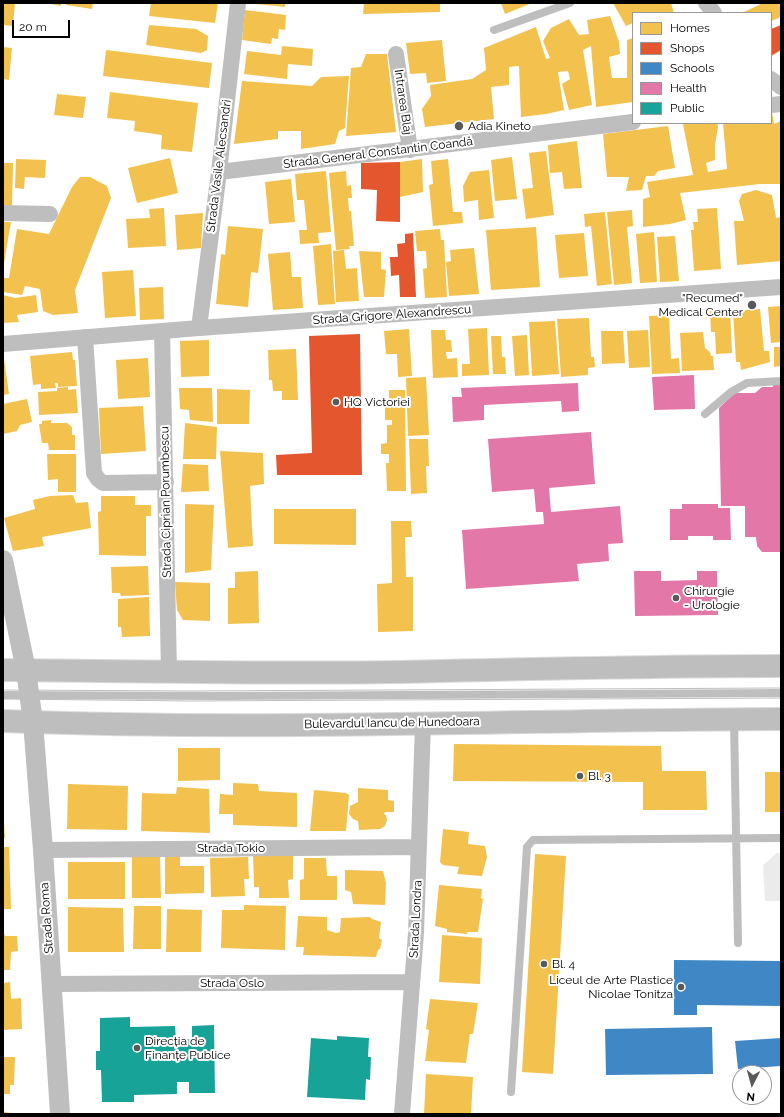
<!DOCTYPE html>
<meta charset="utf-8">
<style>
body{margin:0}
#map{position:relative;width:784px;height:1117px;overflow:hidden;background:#fff;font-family:Raleway,sans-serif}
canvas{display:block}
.frame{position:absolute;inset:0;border:4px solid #000;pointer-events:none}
.legend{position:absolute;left:632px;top:12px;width:140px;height:112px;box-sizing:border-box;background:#fff;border:1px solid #999;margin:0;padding:5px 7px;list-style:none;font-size:12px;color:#000}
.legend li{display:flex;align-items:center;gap:8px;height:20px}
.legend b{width:20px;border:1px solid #999}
.north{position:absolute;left:732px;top:1065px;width:40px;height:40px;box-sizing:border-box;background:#fff;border:1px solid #999;border-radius:50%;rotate:186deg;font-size:11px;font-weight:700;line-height:16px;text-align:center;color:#000}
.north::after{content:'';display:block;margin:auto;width:14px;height:18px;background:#595959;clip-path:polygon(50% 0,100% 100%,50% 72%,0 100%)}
.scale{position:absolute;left:12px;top:20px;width:58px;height:18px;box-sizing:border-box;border:2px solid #000;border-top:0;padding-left:5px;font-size:12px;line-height:14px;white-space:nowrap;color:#000;-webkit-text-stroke:3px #fff;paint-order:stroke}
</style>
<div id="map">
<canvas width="784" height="1117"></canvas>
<div class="frame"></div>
<ul class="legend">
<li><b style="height:11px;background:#f2c14e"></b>Homes</li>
<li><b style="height:11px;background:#e4572e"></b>Shops</li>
<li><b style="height:11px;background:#3f88c5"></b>Schools</li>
<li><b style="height:11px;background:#e377a8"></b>Health</li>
<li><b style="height:11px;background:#17a398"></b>Public</li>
</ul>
<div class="north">N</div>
<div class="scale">20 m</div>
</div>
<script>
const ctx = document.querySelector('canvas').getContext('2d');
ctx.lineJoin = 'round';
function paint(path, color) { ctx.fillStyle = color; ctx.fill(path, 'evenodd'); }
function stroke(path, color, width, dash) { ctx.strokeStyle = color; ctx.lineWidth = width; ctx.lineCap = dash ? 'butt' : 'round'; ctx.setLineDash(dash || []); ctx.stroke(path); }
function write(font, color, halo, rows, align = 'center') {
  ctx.font = font + ' Raleway,sans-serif'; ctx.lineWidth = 4; ctx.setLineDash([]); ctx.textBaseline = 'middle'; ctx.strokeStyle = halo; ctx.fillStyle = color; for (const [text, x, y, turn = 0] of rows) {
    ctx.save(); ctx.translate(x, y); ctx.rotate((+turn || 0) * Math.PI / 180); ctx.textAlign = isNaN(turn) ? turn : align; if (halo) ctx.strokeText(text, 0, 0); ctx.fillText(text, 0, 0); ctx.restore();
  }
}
paint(new Path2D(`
 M777,853H781V901H765L763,865Z`), '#ebebeb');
paint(new Path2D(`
 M3,3H15L13,26L3,25Z
 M47,3H61V6Z
 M66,3H93L92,9L66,5Z
 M151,3H218L215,23L149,16Z
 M256,3H285V7L256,4Z
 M364,3H440V12L363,14Z
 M501,3H532L505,14Z
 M613,3H671L674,13H633V23L626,26Z
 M763,3H781V17L771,21V13H742Z
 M245,10L286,15L285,30L279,29L278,39L272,38L271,44L242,40Z
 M610,16L619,42L620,54L609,57L612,78H627V40L633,38V102L596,107L591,46L583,50L592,105L569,110L562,84L570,79L568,71L558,72L564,110L546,114L521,117L519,66L509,67V85L491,87L494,119L425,127L422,109L431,96L430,85L472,79L486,70L484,48L536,27L546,59L550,58L543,41L551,28L569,19L579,35L589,34L587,20Z
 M149,25L196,29L208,36L207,50L201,53L146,45Z
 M442,40L446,81L427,83L426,73L410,74L406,43Z
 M282,46L313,49L312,66L288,64L287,79L244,74L247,51L281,55Z
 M3,47L12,48L9,80L3,79Z
 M106,50L212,63L209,88L103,76Z
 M366,54H387L396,132L346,136L351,68L361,67Z
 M349,76L345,128L339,131L335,144L301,149V131H278V139L234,144L242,81L312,86L321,77Z
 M110,92L198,103L192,152L161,149L162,135L134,131L135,121L107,118Z
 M57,94L86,97L83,118L54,115Z
 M771,112H772L774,124L781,121V184H760L680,193L686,220L670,224L643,227V199L650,197L647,182L693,175L683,124L717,123L718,127L715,145V160L706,163L708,172L727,169L723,123H771Z
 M668,126L675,168L658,171L654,176H646L642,190L626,191L629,177H607L603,134Z
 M577,141L582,188L564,189L562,172L550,173L548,145Z
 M546,151L554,215L526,219L522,189L533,188L529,153Z
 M512,157L517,199L495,201L491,160Z
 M170,158L178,193L137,203L128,168Z
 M16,159L46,160L45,178L25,177L24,189L15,188Z
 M422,159L423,192L400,197V162Z
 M448,159L453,212H462L463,223L433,226L429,185L433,184L431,161Z
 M3,163H13L12,207H3Z
 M489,170L494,218L479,220L478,200L464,202L463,186L470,172Z
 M326,171L331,232L318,233L319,243L300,244L299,230H307L304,200H297L295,174Z
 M346,171L347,186L351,185L352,198H348L349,211H351L354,246H349L350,249L336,250L329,173Z
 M80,177H90L107,186L111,198L75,290L78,313L53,315L43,311L40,289L25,286L22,295L3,292V278H9L17,229L49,234L72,187Z
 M291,179L295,222L269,224L265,182Z
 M756,190L772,195L776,218L781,217V261L737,265L734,221H744L739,201L742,194Z
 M164,208L166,246L128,248L126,219L150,218L149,209Z
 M717,208L721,269L694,271L691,230H694L693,222H698L697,209Z
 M632,210L633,226L627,227L632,283L614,285L607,212Z
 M605,212L612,284L597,286L591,226L585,227L584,214Z
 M203,213L201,248L177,250L175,215Z
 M3,222H11L4,263H3Z
 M228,226L263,229L258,273L251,272L248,307L216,304L221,254L225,255Z
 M536,227L540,287L491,290L486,230Z
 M440,229L441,240H444L447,297L425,298L423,269L427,268L426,251H417L415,231Z
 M654,232L657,282L640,283L636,234Z
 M584,233L588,276L559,278L555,235Z
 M675,236L679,281L660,282L657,237Z
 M331,244L335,304L318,305L313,246Z
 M474,248L479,294L449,296L446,262L451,261L450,250Z
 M344,250L346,269L357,268L359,301L336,302L333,251Z
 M359,251L381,252V269L386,270L384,297H364Z
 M290,252L292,277H301L303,308L273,310L268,254Z
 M133,270L136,316L105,318L102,272Z
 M163,287L164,319L140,320L139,288Z
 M3,295L15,298L36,295L38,312L17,315L19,322L3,323Z
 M781,306V342L771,343L768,307Z
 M760,309L764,351H769L770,362L741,370L740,362H736L733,311Z
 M730,310L732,353L716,354L715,332H711L710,311Z
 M669,315L671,359L679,358L680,373L652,374L649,316Z
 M589,318L591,357H594L595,367L588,368V375L561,377L557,319Z
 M555,321L559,374L532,376L529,322Z
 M487,328L489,375L462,376V364H470L468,329Z
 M409,329L412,376L398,377L397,354H386L384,331Z
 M431,330H445L446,340H451L452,352H446L447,359L457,358L458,377L433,378Z
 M648,330L650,367L629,368L627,331Z
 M601,331H623L625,363L602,364Z
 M703,332L705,348L710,352L711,356H713L714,370L682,371L680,333Z
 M527,335L529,375L515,376L512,336Z
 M491,336H501L502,357H505L506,374H493Z
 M209,340V376L181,377L180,341Z
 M774,347H781V366L774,367Z
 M296,349L298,400H282V391H273L272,380H269L268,350Z
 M3,351L9,394L3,395Z
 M72,352L73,360H75L77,386L58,387V383H55L56,388L41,389V384L33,385L30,356Z
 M148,358L150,397L118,399L116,360Z
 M426,377L429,435L408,436L406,378Z
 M68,387V390L76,389L78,413L39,415L38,392L57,391V388Z
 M179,388H212L213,422L190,420L189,410L180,409Z
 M217,389L250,390L249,424H217Z
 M389,390H405L406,491H387L386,463H389V454H381V444L387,443V425H392V420H385V400H389Z
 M27,399L32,422L20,425L17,431L3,434V404Z
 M143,406L146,451L101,454L99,408Z
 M51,420V423H67L72,427V435H75V450H49L48,443H42L39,424H42V421Z
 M185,423L217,427L216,459H183Z
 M409,439H428L429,466H426L427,493L411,494Z
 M220,451L263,453L264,484L250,486L253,546L228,548Z
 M47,454H76V492H58V479L48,480Z
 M183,464L208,465L209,491L181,492Z
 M73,495L76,503L88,502L91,528L42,537L44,546L13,551L4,518L35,509L33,500L50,496Z
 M101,496H135V505H151V516H146V556L99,555L98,512L101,511Z
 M185,504L214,505L211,570L185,573Z
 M274,509H356V545L274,544Z
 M391,521H411L412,537H405L406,577H413V631L378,632L377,584L392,583Z
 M148,566L149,595L121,596L120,593H112L111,567Z
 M258,571L259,623L228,624V588H235V572Z
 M175,582L210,583V621L183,620L177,610Z
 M149,597L150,636L122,637L121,627H118V599Z
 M454,744L661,746L662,771H706L707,810H643V782L453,781Z
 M178,748H220V780L178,781Z
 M765,772H781V812H765Z
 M233,783L258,784L259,791L297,793V827L233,825V814H219L220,794L233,795Z
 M68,784L128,786L127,830L67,829Z
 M177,787L209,789L210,833L141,831L142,793L176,794Z
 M358,788L388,790V800L394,801V812H385L384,814L386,815L387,820L385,826L380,829L359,830L358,821L353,819L349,814L350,806L358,802Z
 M314,790L346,793L349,795L346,831H310Z
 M3,822H4L5,838L3,839Z
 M443,829L469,832L468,844L485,846L487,857L482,876L457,874L459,867L443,865L440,862Z
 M3,847H9L11,909H3Z
 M293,853V879L288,880L289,898H259V887H254L253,854Z
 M535,854L566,856L553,1074L522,1072Z
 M132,855H160L161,898H132Z
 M165,855H180V866H204V893L165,894Z
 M248,857L249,879H244L245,896L211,897L210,858Z
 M304,858H326L327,876H337V900H300V880L304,879Z
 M68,862H125V899H68Z
 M345,870L383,871L386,883L385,905L353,904L351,892L345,890Z
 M439,885L482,889L481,898L483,899L478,932H467V934L447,932V929L435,926Z
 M244,905L286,906L285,950L221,948L222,910H244Z
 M134,906H161V949H133Z
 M68,907L123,908L124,952H68Z
 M167,909L202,910L201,952H166Z
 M298,916L327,917V930L336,933L340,932L341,918L370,917L372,919L381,922L379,938L382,940L380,949L378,950L376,957L303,955L304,947H296Z
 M3,931L5,936H17L18,951L11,952L10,970H3Z
 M442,935L482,938L480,984L439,982Z
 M10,982L11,999L21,998L22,1029L3,1030V983Z
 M430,999L478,1003L473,1034H470L466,1063L425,1061L429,1030L426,1029Z
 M3,1057H15L14,1085H10V1094H3Z
 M426,1074L473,1077L471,1114H424Z
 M3,1110L5,1112L17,1114H3Z`), '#f2c14e');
paint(new Path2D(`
 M781,25V50L771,56V29Z
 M400,162V222L376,221L377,190L361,189V163Z
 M413,233L416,297H400L399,275L391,276L390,257H398L397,244L405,243V234Z
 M360,334L362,475H277L276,455L312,453L309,336Z`), '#e4572e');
paint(new Path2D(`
 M674,960L781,961V1006L697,1005V1015H674Z
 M712,1027L713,1074L606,1075L605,1029Z
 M781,1038V1066L738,1069L735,1041Z`), '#3f88c5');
paint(new Path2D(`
 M694,375L695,409L654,410L652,377Z
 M578,383L579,411L562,412L561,401L484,405V420L453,422L452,397H462L461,388Z
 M773,383H781V552H762L757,546L756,537H745V506H721L719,408L735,393H755L762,387H773Z
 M591,432L595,484L549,488L551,512L620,506L623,543L608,544L609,561L577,564L579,581L466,589L462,530L544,524L543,512H536L534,489L492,492L488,439Z
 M682,504H718V508H730L731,540H713V536H688V540H670V509H682Z
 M634,571H661V581L697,580V571H717L718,615L635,616Z`), '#e377a8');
paint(new Path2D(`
 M130,1017V1027L175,1026L176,1040L192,1039V1026L214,1025L215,1093H189V1082H177V1094L134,1095V1102H102L101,1070H96V1051H100V1018Z
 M337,1036L369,1038L368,1057H371L370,1080L366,1079L365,1100L307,1097L311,1038L337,1040Z`), '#17a398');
const primary = new Path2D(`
 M3,670C135,671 266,674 398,672C526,669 653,666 781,666
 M3,721C262,731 522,720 781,719`);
stroke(primary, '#dbdbdb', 24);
stroke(new Path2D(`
 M494,30L570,3
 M705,414L731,392L747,383L781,381
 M3,695L220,696L781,693
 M734,720L738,943
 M511,1092L527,847L533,840L781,838`), '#bebebe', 8);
stroke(new Path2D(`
 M706,3L714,13
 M396,54L410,150
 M771,79L781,87
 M771,105L781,104
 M219,172L633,122
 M3,213L50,214
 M199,328L219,172L238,3
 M162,331L169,672
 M85,337L94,473L98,479L103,483L166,482
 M3,344L199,328L781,287
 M43,850L419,847
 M52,984L412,982
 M402,1114L416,933L423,723`), '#bebebe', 16);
stroke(new Path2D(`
 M3,560L26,670L33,722L43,850L60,1114`), '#bebebe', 20);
stroke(primary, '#bebebe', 22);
stroke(new Path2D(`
 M3,690L192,691L781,688
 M3,699L191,701L781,698`), '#bebebe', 1);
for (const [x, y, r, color] of [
 [459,126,5,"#595959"],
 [752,305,5,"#595959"],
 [336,402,4,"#595959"],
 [676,598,4,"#595959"],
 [580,776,4,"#595959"],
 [544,964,4,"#595959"],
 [681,987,4,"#595959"],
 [137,1048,4,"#595959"]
]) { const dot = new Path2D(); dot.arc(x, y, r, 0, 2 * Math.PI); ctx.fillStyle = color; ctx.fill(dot); stroke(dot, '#fff', 1.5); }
write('12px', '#000', '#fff', [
 ["Intrarea Blaj",403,102,82],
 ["Strada General Constantin Coandă",378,153,-7],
 ["Strada Vasile Alecsandri",219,166,-83],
 ["Strada Grigore Alexandrescu",392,315,-4],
 ["Strada Ciprian Porumbescu",166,502,-91],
 ["Bulevardul Iancu de Hunedoara",392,723,-1],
 ["Strada Tokio",231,848],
 ["Strada Roma",47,918,-94],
 ["Strada Londra",416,919,-87],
 ["Strada Oslo",232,983]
]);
write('12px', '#000', '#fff', [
 ["Adia Kineto",468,126],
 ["\"Recumed\"",743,298,"right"],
 ["Medical Center",743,312,"right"],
 ["HQ Victoriei",344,402],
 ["Chirurgie",684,591],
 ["- Urologie",684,605],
 ["Bl. 3",588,776],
 ["Bl. 4",552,964],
 ["Liceul de Arte Plastice",673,980,"right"],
 ["Nicolae Tonitza",673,994,"right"],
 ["Direcția de",145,1041],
 ["Finanțe Publice",145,1055]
], 'left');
</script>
